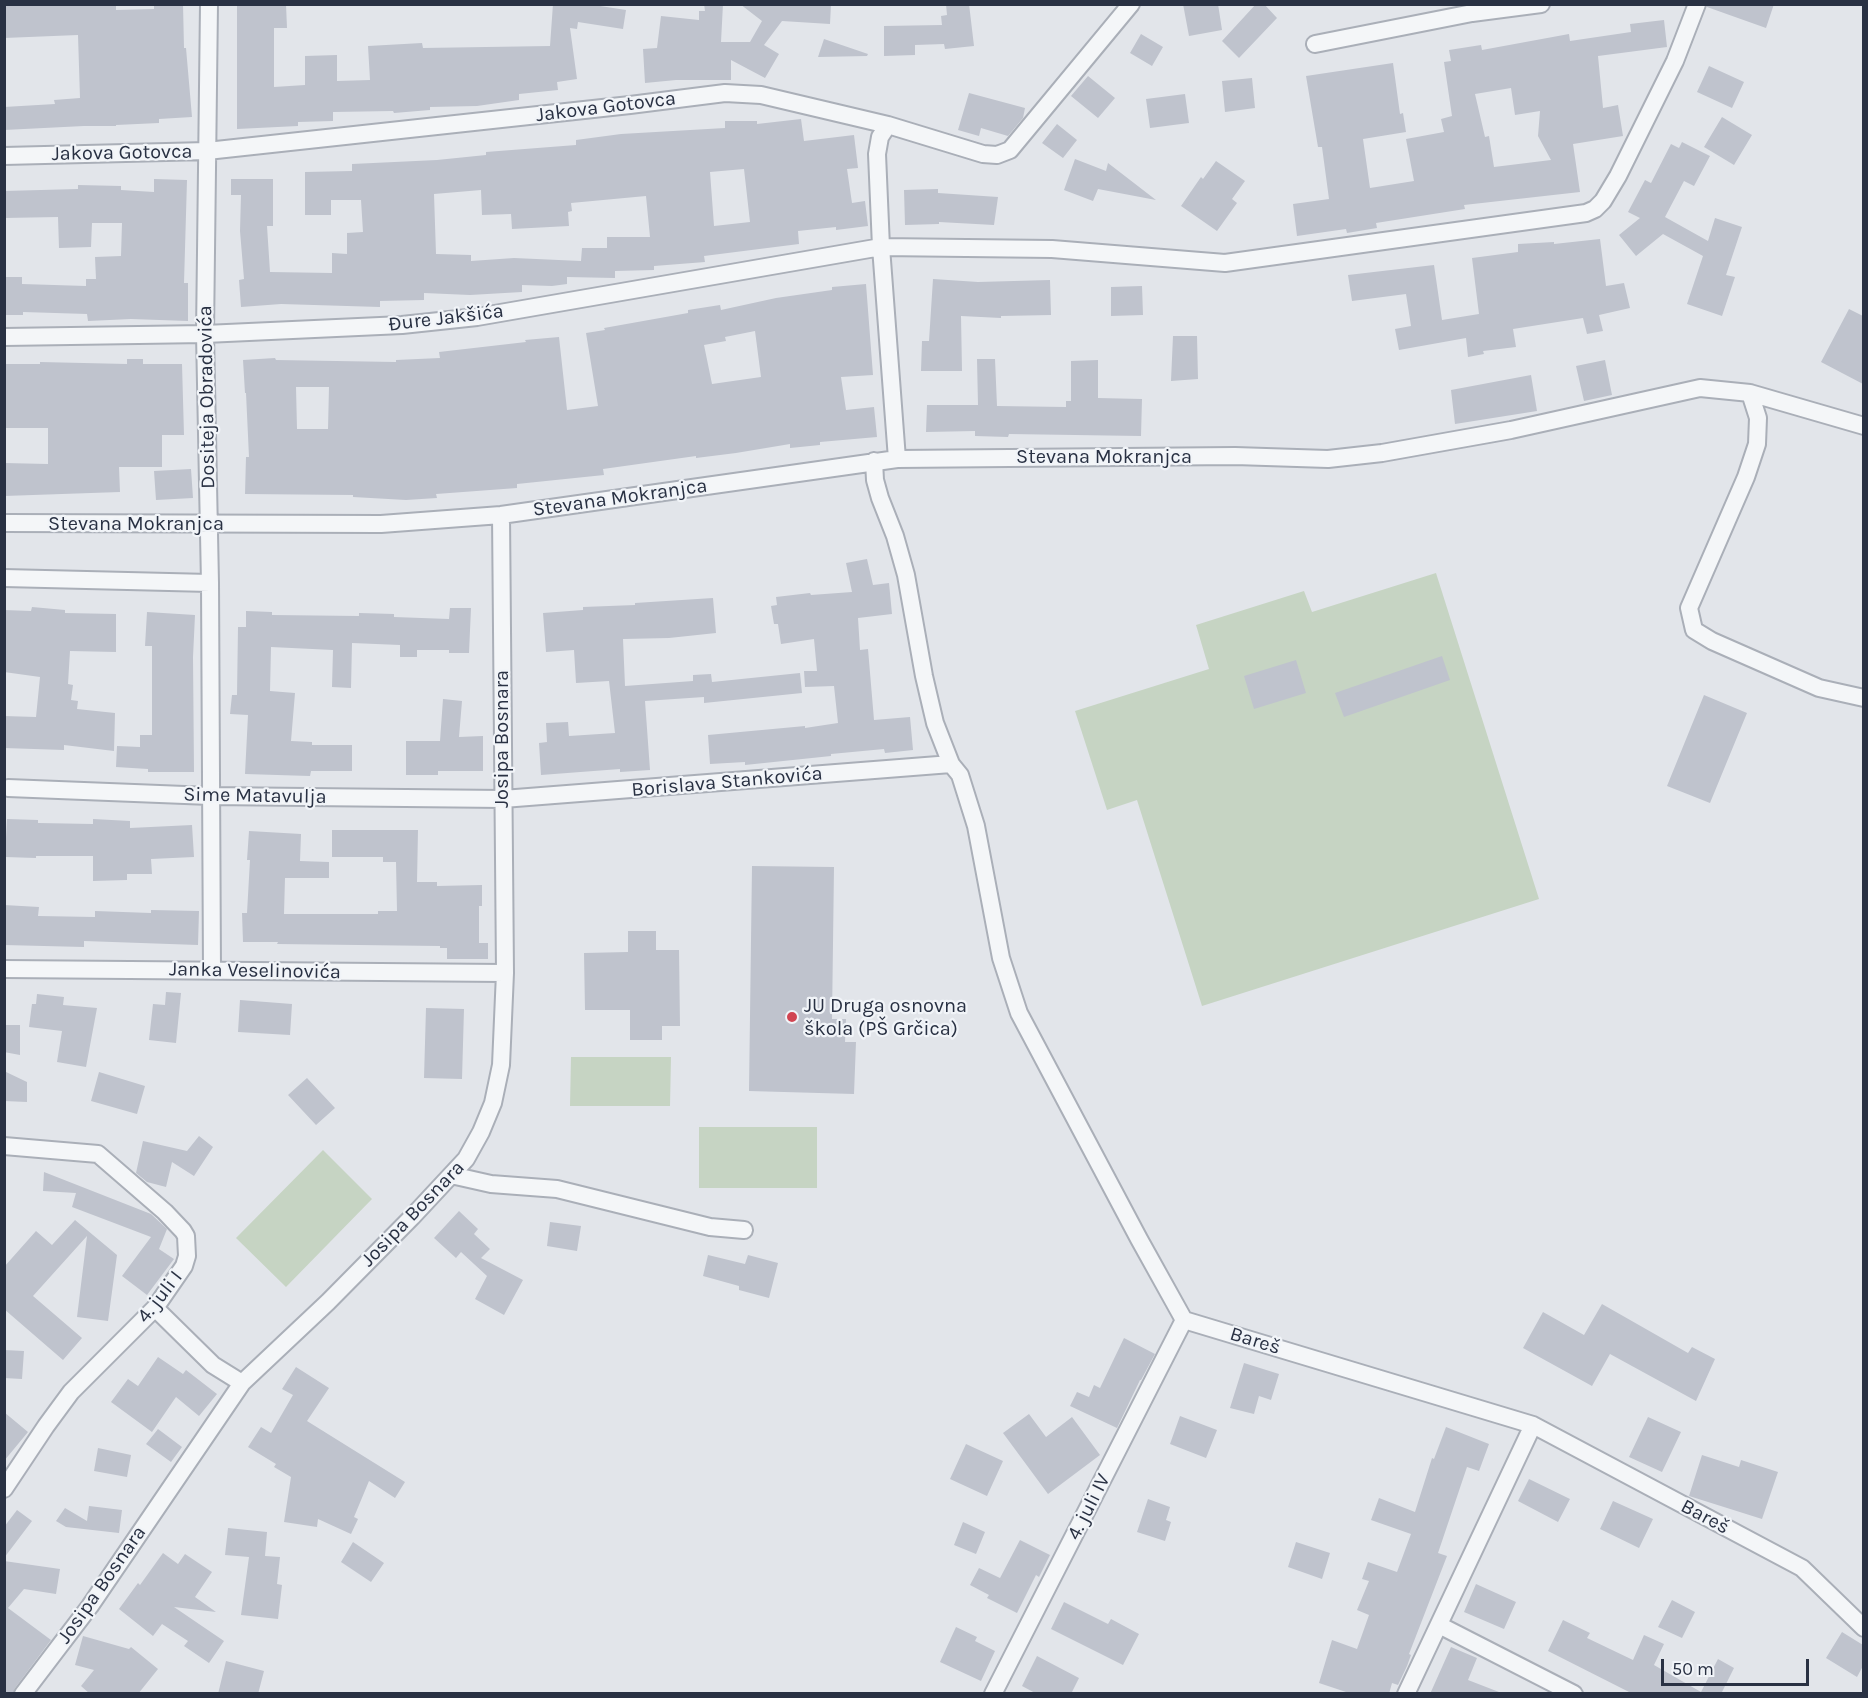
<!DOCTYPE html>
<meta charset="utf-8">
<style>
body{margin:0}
#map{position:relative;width:1868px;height:1698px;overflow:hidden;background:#e2e5ea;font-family:Karla,sans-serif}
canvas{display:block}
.frame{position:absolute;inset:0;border:6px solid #293143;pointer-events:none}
.scale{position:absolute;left:1661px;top:1659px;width:148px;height:27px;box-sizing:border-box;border:3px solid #293143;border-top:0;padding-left:8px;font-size:18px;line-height:21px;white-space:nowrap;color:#293143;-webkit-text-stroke:4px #f1f4f8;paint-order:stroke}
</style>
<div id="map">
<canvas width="1868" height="1698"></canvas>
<div class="frame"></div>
<div class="scale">50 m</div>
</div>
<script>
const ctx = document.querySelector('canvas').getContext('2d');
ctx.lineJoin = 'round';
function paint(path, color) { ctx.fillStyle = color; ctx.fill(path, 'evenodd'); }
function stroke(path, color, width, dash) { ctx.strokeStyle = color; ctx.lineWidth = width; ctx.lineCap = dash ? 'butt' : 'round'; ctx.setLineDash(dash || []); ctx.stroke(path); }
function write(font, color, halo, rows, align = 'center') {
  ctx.font = font + ' Karla,sans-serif'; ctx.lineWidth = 4.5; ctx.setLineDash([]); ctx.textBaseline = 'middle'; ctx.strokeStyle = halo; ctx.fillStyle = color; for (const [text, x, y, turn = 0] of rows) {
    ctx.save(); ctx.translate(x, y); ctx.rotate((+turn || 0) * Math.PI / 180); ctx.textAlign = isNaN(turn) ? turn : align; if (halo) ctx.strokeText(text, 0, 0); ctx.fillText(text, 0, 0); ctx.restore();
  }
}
paint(new Path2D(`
 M1436,573L1539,899L1202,1006L1137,800L1107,810L1075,711L1209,669L1196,625L1304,591L1312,612Z
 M571,1057H671L670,1106H570Z
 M699,1127H817V1188H699Z
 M323,1150L372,1199L286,1287L236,1238Z`), '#c6d4c3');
paint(new Path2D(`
 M4,4H116V10L154,9V4H183L184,48H186L192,117L159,119V123L116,125V126H84L4,130V107L55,104L54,100L80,98L78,35L4,38Z
 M237,4H286L287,28H274V87L305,85V56L337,55V81L370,80L368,46L422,43L423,48L550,46L553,4H587L626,10L623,29L578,22L577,29L570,28L577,79L557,82L558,90L519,94V100L477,106L430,107V110L394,113L393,111L333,112V121L298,122V126L237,129Z
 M704,4H723L721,42H750L762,21L740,4H831L830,24L782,21L764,45L779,54L765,78L731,60V80H676L645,83L643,49L657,48L661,16L699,20V11H705Z
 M946,4H969L974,46L945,49L944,44L915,45V55L884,56V26L942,25L941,16L947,15Z
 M1183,4H1218L1222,30L1189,36Z
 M1256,4H1264L1277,18L1239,58L1222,41Z
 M1707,4H1774L1766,28L1707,7Z
 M1664,20L1667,47L1598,56L1603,108L1618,105L1623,136L1573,144L1580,192L1464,205L1465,209L1376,223L1377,228L1347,233L1346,229L1297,236L1293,204L1329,199L1322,147H1318L1306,76L1393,63L1400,114L1403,113L1406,132L1363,139L1370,188L1414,181L1406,139L1444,132L1441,119L1452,116L1444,62L1451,61L1449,50L1481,45L1482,50L1569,34L1570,41L1631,32L1630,24ZM1511,88L1515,115L1540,111L1538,136L1551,160L1494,167L1489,136L1485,137L1475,94Z
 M1141,34L1163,47L1152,66L1130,53Z
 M824,39L868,54L867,56L818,57Z
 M1709,66L1744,82L1732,108L1697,92Z
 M1088,76L1115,98L1098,118L1071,96Z
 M1252,78L1255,108L1225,112L1222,81Z
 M969,93L1025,108L1023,118L1008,136L981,128L979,136L958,130Z
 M1185,94L1189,123L1150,128L1146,99Z
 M1722,117L1752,135L1734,165L1704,147Z
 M801,119L804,141L854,135L858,168L847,169L852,203L865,201L868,226L836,230V227L798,231L799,244L704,256L705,262L654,266V270L615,271V278L567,277V284L552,286L522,285V292L470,295L424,293V300L380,301V307L281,304L241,307L239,280L244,279L240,231L241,195H231V179H273V226H267L270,272L332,273V253L347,254V233L363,232L361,200H331V215H305V172L352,171V164L437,160L486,155V152L576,145V140L621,134L725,128V121H757V124ZM744,169L750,222L714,226L710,172ZM481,190L482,215L511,214L512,229L569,226L568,212L572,211L571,203L646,196L650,237H607V248H582L581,261L514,258L471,261V255L436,254L434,194Z
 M1057,124L1077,140L1063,158L1042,143Z
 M1682,142L1710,156L1694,186L1684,181L1665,217L1708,241L1715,218L1742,227L1726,275L1735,277L1722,316L1687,304L1703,256L1663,234L1636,256L1619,235L1640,218L1628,212L1645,180L1651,183L1671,144L1679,148Z
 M1075,159L1106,171L1108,163L1156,200L1098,189L1093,201L1064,190Z
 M1216,161L1245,181L1232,199L1237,203L1217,231L1181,206L1201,177L1203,179Z
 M154,179L187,180L184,283H188V321L131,319L88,321L87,314L23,312V315H4V277H22V284L86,286V279H96L95,257L121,256L122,223H92L91,247L59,248L58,217L4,218V191L78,189V185L121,186V190L154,192Z
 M938,189V193L998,197L994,225L939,222V224L905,225L904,190Z
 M1600,239L1606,286L1624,283L1630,308L1599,315L1603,331L1587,334L1583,318L1513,329L1516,347L1483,351L1484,354L1468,357L1466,338L1399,350L1395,329L1411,326L1406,294L1352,301L1348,275L1434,265L1442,320L1479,314L1472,258L1518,252V244L1554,242V244Z
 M933,279L978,282L1050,280L1051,315L1001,316V318L961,316L962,371H921L922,341H929Z
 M866,284L873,375L841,377L846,410L874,407L877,437L820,442V445L790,448V444L736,453L696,458V456L603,469L604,475L517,484V488L436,494L437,498L406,500L353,497V495L245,494L246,457H249L246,393H245L243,360L275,358L276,360L396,362V360L440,358L439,352L526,342L525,340L559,337L567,410L598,406L586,333L605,330L604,328L688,313V310L720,305L721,310L776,298L832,290V287ZM755,331L761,377L712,384L704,345L726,341L725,337ZM296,387H329L328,429H297Z
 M1142,286L1143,315L1111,316V287Z
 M1849,309L1863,316V384L1821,362Z
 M1173,336H1197L1198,379L1171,381Z
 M127,359H143V364H182L184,435H162V467H119L120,492L4,496V463L48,464V428H4V364H40V362L127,364Z
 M977,359H995L997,406L1066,407V401H1071V361L1098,360V398L1142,399L1141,436L1009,434L1008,437L975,436V431L926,432L927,405H978Z
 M1605,360L1612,395L1584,401L1576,366Z
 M1531,375L1537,411L1455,424L1451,390Z
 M191,469L193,498L156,500L154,471Z
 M867,559L873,585L889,583L892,614L858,618L860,650L868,649L874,720L910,717L913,750L885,753L884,749L831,754V756L745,765V762L710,764L708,735L805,726V728L838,723L834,686L805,687L804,671H817L814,639L781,644L778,624H774L771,606L777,605L776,597L810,593L811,595L852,592L846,563Z
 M713,598L716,633L669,638L623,639L625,686L693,681V675L711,674L712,682L800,673L802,693L704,703V697L645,701L650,770L620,772V769L541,775L539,743L547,742L546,723L568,722L569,736L615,733L609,681L576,683L574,650L546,652L543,613L583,610V607L635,605V603Z
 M32,607L65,610V613L116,614V652L70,651L68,684L73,685L71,700L78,701L77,709L115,713L114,751L64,745V750L4,748V716L36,717L40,677L4,672V610L31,611Z
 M450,608H471L469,653H449V650H417V657H400V645L352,643L351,688L332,687L333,650L271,647L270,691L295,693L291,741L312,742V745H352V771H311L310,776L245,774L248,715L230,714L232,695H237L238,627H246V611L272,612V615L359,616V613L394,614V617L449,619Z
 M147,612L195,615L193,657L194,772H148V769L116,767L117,746L140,747V735H152V646H145Z
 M1442,656L1450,680L1344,717L1335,693Z
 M1296,660L1306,693L1254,709L1244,676Z
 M1704,695L1747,713L1710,803L1667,786Z
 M443,699L462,701L459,737L483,736V771H438V775H406V741H440Z
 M7,819L38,820V823L93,824V819L130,821V828L192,825L194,857L151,859L152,874H127V880L93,881V856H36V858L5,857Z
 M332,830H418L417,882H437V886L482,885V906H479V943H488V959H447V948H440V946L277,944L278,942H243L242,913H247L250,860H247L249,831L301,834L300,861L329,862V878H285L284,914H378V911H397L396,862H383V857H332Z
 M752,866L834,867L832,1019H846L845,1042H856L854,1094L749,1091Z
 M4,905L39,907L38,916L95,917V911L151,913V910L199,911L198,945L84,941V947L4,945Z
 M628,931H656V950H679L680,1026H662V1040H630V1010H585L584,953L628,952Z
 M166,992L181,993L176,1043L149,1040L153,1004L165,1005Z
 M37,994L64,997L63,1005L97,1008L86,1067L57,1062L62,1031L29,1027L32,1004H36Z
 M240,1000L292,1004L290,1035L238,1032Z
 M426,1008L464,1009L462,1079L424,1078Z
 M4,1025H20V1055L4,1052Z
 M4,1071L27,1082V1102L4,1101Z
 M99,1072L145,1086L137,1114L91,1101Z
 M307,1078L335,1108L316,1125L288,1095Z
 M199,1136L213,1147L194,1176L172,1162L166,1187L147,1182L136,1173L143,1141L187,1151Z
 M44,1172L151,1214L167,1229L159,1249L174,1259L147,1295L122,1276L151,1237L72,1207L76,1193L43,1191Z
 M459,1211L478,1229L474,1234L490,1249L481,1258L523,1280L504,1315L475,1299L487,1276L461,1252L456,1258L434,1238Z
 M75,1220L117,1255L108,1321L77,1317L87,1236L33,1296L82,1338L63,1360L4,1309V1267L36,1231L52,1245Z
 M550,1222L581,1226L577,1251L547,1246Z
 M708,1255L745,1264L748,1255L778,1263L769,1298L739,1290V1286L703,1276Z
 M1602,1304L1688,1353L1692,1347L1715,1359L1696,1401L1610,1354L1592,1386L1523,1348L1543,1312L1584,1335Z
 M1124,1338L1155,1354L1141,1380H1140L1117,1428L1070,1406L1077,1392L1089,1397L1094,1385L1100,1388Z
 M4,1350L24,1351L22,1379L4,1378Z
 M158,1357L183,1374L186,1370L217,1394L199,1416L176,1397L152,1432L111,1402L128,1379L138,1386Z
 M1244,1363L1279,1374L1271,1400L1259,1396L1254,1414L1230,1408Z
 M296,1367L329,1388L307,1421L405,1482L395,1498L369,1481L354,1517L358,1519L351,1534L318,1519L317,1527L284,1522L291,1477L274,1467L276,1464L248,1447L261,1427L271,1433L293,1395L282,1389Z
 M4,1412L28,1432L4,1461Z
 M1029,1414L1046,1437L1072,1417L1100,1455L1048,1494L1003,1433Z
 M1180,1416L1217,1430L1206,1458L1170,1444Z
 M1648,1417L1681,1432L1662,1472L1629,1457Z
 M1446,1427L1489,1444L1479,1471L1467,1467L1438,1553L1447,1556L1409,1654L1411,1655L1407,1666L1398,1685L1392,1683L1389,1694H1352L1319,1683L1332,1640L1357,1649L1369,1615L1357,1610L1369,1581L1362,1579L1368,1562L1397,1572L1411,1534L1371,1520L1379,1498L1415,1512L1432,1458L1434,1459Z
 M158,1429L182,1447L171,1462L146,1444Z
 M966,1444L1003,1461L987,1496L950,1479Z
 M98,1448L131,1455L127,1477L94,1471Z
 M1702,1455L1739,1467L1741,1460L1778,1472L1762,1519L1689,1496Z
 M1529,1479L1570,1499L1558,1522L1518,1501Z
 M1148,1499L1170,1507L1166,1520L1171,1522L1165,1541L1137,1532Z
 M1613,1501L1653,1519L1639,1548L1600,1529Z
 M89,1506L122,1510L119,1533L66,1527L56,1521L65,1508L87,1521Z
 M17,1510L32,1521L4,1558V1527Z
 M963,1522L985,1532L976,1554L954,1545Z
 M228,1528L267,1532L265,1556L280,1557L277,1584L282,1585L278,1619L241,1615L249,1557L225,1555Z
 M1020,1540L1050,1555L1039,1577L1036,1575L1017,1613L987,1598L989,1595L970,1585L979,1568L1000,1578Z
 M353,1542L384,1563L371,1582L341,1562Z
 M1296,1542L1330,1553L1322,1579L1288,1567Z
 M163,1553L178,1564L185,1554L212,1572L195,1597L216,1612L174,1607L224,1641L209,1663L184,1646L188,1641L162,1624L153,1636L119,1609L138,1583L140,1585Z
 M4,1561L60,1569L56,1594L24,1589L8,1608L51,1640L15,1688L13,1694H4Z
 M1476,1584L1516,1602L1504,1629L1464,1612Z
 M1672,1600L1695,1612L1682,1638L1658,1627Z
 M1064,1602L1108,1624L1111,1619L1139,1634L1123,1665L1051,1629Z
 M1563,1620L1590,1633L1587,1638L1633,1660L1644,1635L1664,1644L1654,1665L1701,1692L1718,1659L1734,1668L1721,1694H1633L1548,1651Z
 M956,1627L977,1637L975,1641L995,1651L981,1681L940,1662Z
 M1842,1632L1863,1645V1666L1857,1677L1826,1658Z
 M83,1636L129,1649L131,1647L158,1669L138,1694H90L81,1686L94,1670L75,1665Z
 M1451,1647L1477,1658L1468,1680L1499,1692L1498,1694H1430Z
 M1037,1656L1079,1678L1071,1694H1037L1022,1686Z
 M226,1661L264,1671L258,1694H218Z`), '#bfc3cd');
const minor = new Path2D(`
 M209,4L205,334L210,583L212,970
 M1315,44L1472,13L1541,4
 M4,156L207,151L630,105L725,93L761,95L888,125L983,154L997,155L1010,150L1131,4
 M4,337L205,334L402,325L477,317L881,247L877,154L880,137L888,125
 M1750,393L1758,418L1757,444L1746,477L1689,608L1694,630L1712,641L1819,688L1864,698
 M897,459L881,247L1052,249L1225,263L1586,213L1595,209L1603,201L1618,176L1675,61L1697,4
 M874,461L875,480L880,498L895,536L906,575L924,676L935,723L951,764L960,775L976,826L1001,958L1019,1013L1139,1239L1184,1320
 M4,523L381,524L501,515L897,459L1235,456L1328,459L1382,453L1511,430L1700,388L1750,393L1864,426
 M4,578L210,583
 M8,788L210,796L503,799L951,764
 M4,969L505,973
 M4,1146L98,1154L165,1212L183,1231L186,1236L187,1256L184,1266L155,1308L71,1392L46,1426L4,1489
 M451,1175L491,1184L557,1189L710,1227L744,1230
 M155,1308L213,1365L242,1383
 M1184,1320L1533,1425L1802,1568L1864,1628
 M1439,1625L1574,1694
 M23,1694L90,1606L242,1383L328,1302L412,1217L466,1159L481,1132L493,1103L501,1065L505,973L501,515
 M993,1694L1184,1320
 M1406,1694L1533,1425`);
stroke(minor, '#aaafb8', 20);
stroke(minor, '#f4f6f8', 16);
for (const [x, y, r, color] of [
 [792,1017,6,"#d14552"]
]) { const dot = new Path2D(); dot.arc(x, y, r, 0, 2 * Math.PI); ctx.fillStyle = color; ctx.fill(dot); stroke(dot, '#f1f4f8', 2); }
write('20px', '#293143', '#f1f4f8', [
 ["Jakova Gotovca",606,107,-7],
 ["Jakova Gotovca",122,153,-1],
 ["Đure Jakšića",446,318,-7],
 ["Dositeja Obradovića",207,397,-91],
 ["Stevana Mokranjca",1104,457],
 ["Stevana Mokranjca",620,498,-8],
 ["Stevana Mokranjca",136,524],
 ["Josipa Bosnara",502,739,-90],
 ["Borislava Stankovića",727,782,-5],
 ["Sime Matavulja",255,796,1],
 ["Janka Veselinovića",255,971,1],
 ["Josipa Bosnara",413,1214,-46],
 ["4. juli I",160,1297,-52],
 ["Bareš",1255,1341,17],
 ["4. juli IV",1089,1507,-63],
 ["Bareš",1705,1517,28],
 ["Josipa Bosnara",102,1585,-55]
]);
write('20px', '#293143', '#f1f4f8', [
 ["JU Druga osnovna",804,1006],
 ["škola (PŠ Grčica)",804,1029]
], 'left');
</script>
